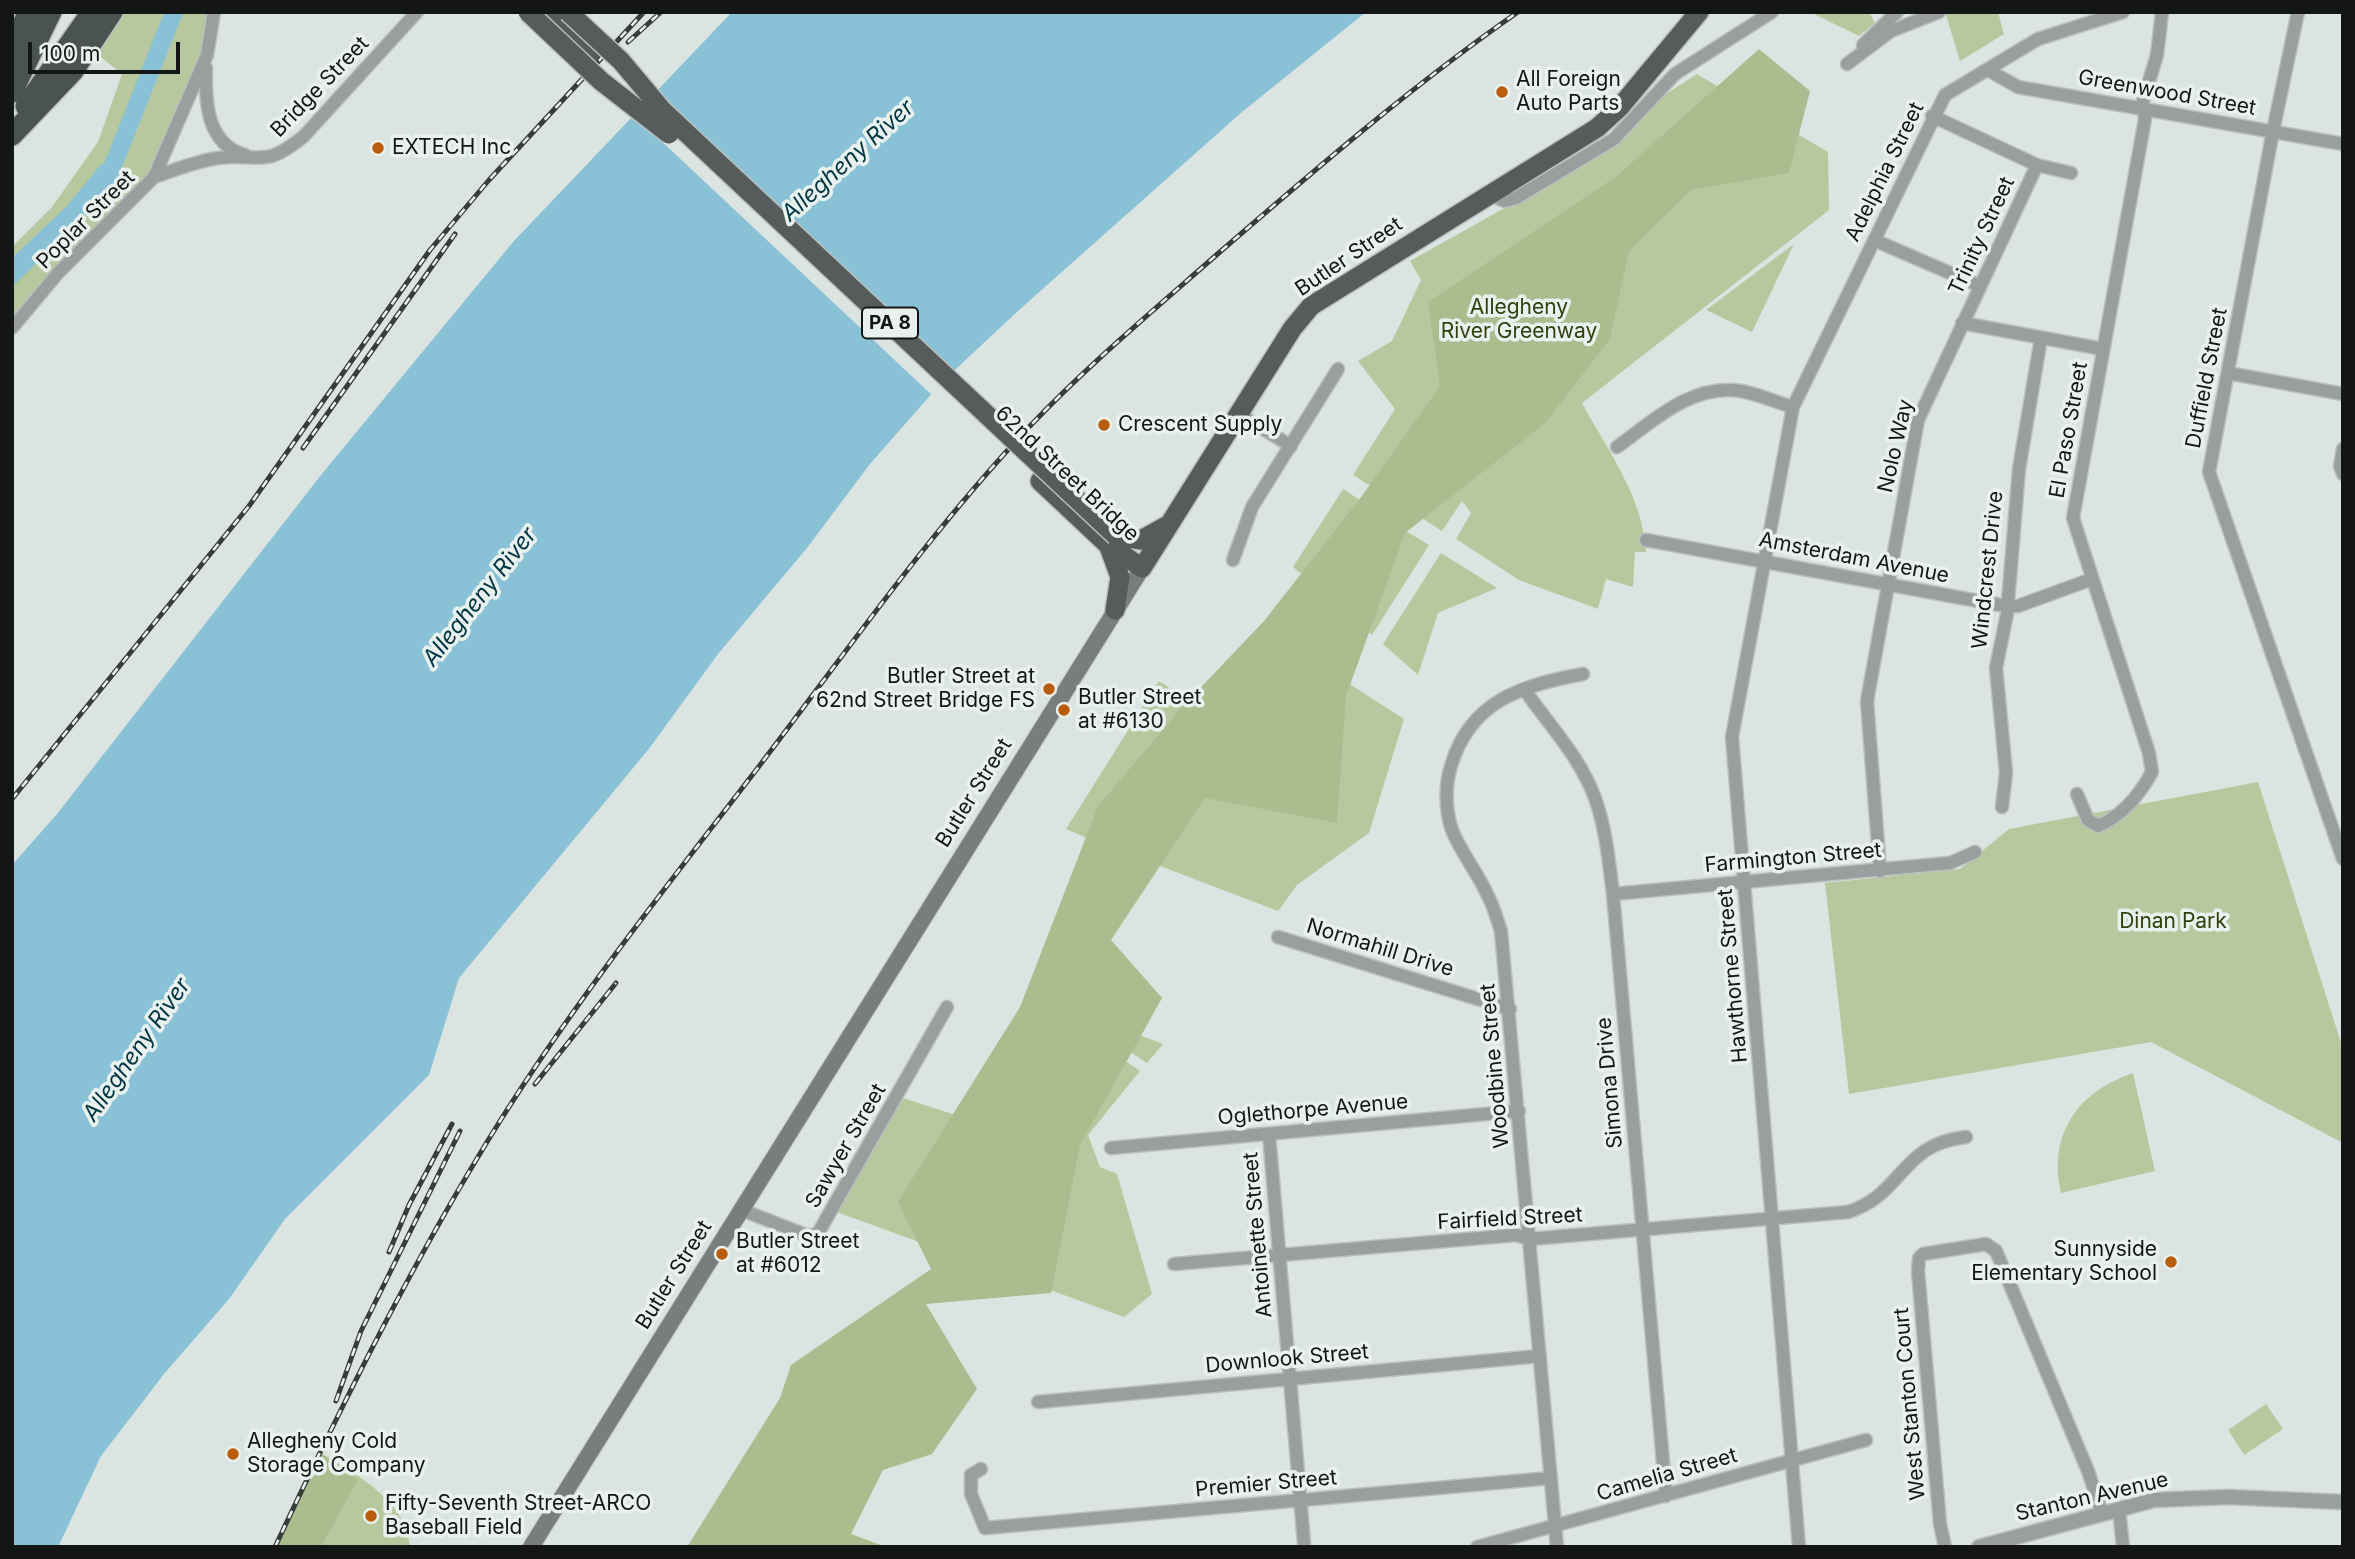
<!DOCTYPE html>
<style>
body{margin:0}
#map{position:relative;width:2355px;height:1559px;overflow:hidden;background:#dce4e1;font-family:Inter,sans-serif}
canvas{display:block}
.frame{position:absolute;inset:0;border:14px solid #131615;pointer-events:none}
.scale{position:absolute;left:28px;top:42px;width:152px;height:32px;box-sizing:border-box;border:4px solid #131615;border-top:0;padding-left:9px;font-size:21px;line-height:24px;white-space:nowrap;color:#131615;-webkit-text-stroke:5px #e9f1ee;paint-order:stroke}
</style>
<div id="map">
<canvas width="2355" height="1559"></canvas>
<div class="frame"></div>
<div class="scale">100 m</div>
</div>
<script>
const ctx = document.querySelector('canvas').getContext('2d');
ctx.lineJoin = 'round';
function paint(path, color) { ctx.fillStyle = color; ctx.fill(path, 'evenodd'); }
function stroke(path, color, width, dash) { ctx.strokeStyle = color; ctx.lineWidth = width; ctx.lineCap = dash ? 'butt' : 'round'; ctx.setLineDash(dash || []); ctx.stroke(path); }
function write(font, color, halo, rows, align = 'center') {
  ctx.font = font + ' Inter,sans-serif'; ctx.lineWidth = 7; ctx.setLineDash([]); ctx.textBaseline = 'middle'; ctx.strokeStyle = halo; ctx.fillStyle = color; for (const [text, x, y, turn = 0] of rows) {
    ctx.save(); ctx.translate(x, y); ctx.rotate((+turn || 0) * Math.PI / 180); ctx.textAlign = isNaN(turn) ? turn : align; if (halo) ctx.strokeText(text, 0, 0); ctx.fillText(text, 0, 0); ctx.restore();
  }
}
paint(new Path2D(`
 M121,12H214L207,56L154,177L12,328V247L52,207L98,142L122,74L97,54Z
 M1816,12H1869L1875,23L1859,36L1814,14Z
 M1945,12H1998L2004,34L1960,61Z
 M1697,74L1828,152L1829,210L1582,403C1608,451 1643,497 1646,552H1635L1633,587L1606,579L1598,609L1519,580L1456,539L1471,513L1462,501L1442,531L1353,475L1395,409L1358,361L1392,341L1421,280L1410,261L1558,178L1655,101Z
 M1794,244L1752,332L1706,310Z
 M1343,489L1380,513L1327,596L1293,567Z
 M1391,522L1429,545L1372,635L1338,606Z
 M1441,553L1497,588L1438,613L1418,675L1383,644Z
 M1262,628L1404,719L1369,833L1297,885L1278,911L1121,851Z
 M1159,681L1196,705L1108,847L1066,829Z
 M2258,782L2343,1049V1143L2151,1042L1849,1094L1825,883L1960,869L2009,829Z
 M1107,1023L1163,1044L1147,1063L1101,1033Z
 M1096,1041L1140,1071L1088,1135L1100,1167L1117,1174L1152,1294L1124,1317L834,1211L900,1097L965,1118Z
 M2133,1073L2155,1171L2061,1193C2048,1133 2078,1092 2133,1073Z
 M2266,1404L2283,1429L2244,1455L2228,1430Z
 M319,1452C355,1474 407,1500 410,1547H275Z`), '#b8c89e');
paint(new Path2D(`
 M1759,49L1810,91L1789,173L1691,190L1629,251L1610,339L1545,423L1405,533L1346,696L1337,823L1205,798L1111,940L1162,998L1080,1145L1051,1293L926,1304L977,1389L932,1454L883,1470L851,1534L886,1547H687L780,1398L791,1365L931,1269L898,1202L1020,1007L1098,806L1184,705L1264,621L1362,496L1440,386L1428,302L1617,176Z
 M319,1452L358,1480L321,1547H275Z`), '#abbc8e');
paint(new Path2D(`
 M732,12H1366L1242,112L1019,310L942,382L870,464L807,548L718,654L648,750L459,978L429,1075L285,1219L229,1299L164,1374L101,1456L58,1547H12V865L57,814L321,475L513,242Z
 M102,163L119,183L12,287V258L67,206Z`), '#89c2d6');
paint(new Path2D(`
 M653,91L945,385L934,397L640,121Z`), '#dce4e1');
stroke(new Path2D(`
 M94,189L110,173L174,12`), '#89c2d6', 18);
const minor = new Path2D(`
 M2298,12L2273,131L2209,472L2343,859
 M1863,45L1897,12
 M1847,64L1891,31L1939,12
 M206,68C205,100 206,144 245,155
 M1988,70L2018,87L2343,144
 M1932,116L2037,165L2071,173
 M154,177C175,170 196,161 218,158C262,153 264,169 304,136L417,12
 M1489,195L1505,201L1516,198L1614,139L1675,74L1772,12
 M1874,240L1980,286
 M1962,323L2103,349
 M12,328L58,273L154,177L207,55L214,12
 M2228,373L2343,394
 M1239,414L1291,446
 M1617,447C1653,421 1692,383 1741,391C1758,394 1775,402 1793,407
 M2343,449L2340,466L2343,474
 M1646,540L2000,605L2018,606L2092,579
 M1233,560L1252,507L1338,369
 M1524,689C1549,725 1580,757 1595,798C1606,829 1609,862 1613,894L1666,1496
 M2077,794L2088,820L2098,826C2122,816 2140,794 2152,772L2149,753L2073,518L2145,119L2143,101L2157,55L2162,12
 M2002,807L2006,773L1996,668L2007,614L2019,469L2041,338
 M1880,871L1867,701L1918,420L2037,165
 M1613,894L1950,863L1975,852
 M1278,937L1510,1009
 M1269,1134L1304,1543
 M1111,1148L1519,1111
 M742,1210L806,1235H817L947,1007
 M1174,1264L1516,1235L1530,1239L1848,1212C1904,1194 1900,1144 1966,1137
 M1038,1402L1540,1356
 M981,1469L971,1475V1494L985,1528L1551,1478
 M2119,1509L2123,1547
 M1477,1547L1866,1440
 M1557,1547L1501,931C1497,920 1494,907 1488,896C1478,873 1461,853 1452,830C1445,810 1445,785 1451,766C1470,701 1522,685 1583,674
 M1799,1547L1732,737L1793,407L1945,95L2038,39L2123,12
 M1945,1547L1940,1524L1918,1271L1919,1258L1923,1254L1986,1244L1996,1251L2088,1471L2102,1514`);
const tertiary = new Path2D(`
 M1979,1547L2154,1500L2228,1497L2343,1502`);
const secondary = new Path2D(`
 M531,1547L1142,568`);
const trunk = new Path2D(`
 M548,12L591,53
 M1040,481L1106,543L1142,568
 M1116,536L1141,540L1166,526
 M1109,547L1120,577L1115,610
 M1142,568L1292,329L1311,306L1597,128L1620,107L1699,12`);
const motorway = new Path2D(`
 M12,53L28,12
 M12,92L51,12
 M26,106L92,12
 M12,135L73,71L112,12`);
stroke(minor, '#b8bfbc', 15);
stroke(tertiary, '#b8bfbc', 17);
stroke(secondary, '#b8bfbc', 18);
stroke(trunk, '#b8bfbc', 22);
stroke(motorway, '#b8bfbc', 24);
stroke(minor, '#9a9e9e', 12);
stroke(tertiary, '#9a9e9e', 14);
stroke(secondary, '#787d7d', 16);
stroke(trunk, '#565c5c', 19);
stroke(motorway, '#4b5252', 21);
const rail = new Path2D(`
 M628,42L661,12
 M303,448L455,234
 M12,799L249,506L430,250L489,180L644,12
 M535,1084L616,983
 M389,1252L409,1205L452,1124
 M336,1401L361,1331L460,1131
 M275,1547C343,1402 415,1257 500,1121C578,997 671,881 760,765C847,651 930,532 1029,427C1089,364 1156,308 1221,251C1317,168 1413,85 1518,12`);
stroke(rail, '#383c3a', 5);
stroke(rail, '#e9f1ee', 2.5, [8]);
const trunkBridge = new Path2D(`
 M528,12L601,81L669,134
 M568,12L621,61L663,111L1116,536`);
stroke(trunkBridge, '#b8bfbc', 22, []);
stroke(trunkBridge, '#565c5c', 19);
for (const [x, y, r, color] of [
 [1502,92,7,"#b95c0b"],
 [378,148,7,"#b95c0b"],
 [1104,425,7,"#b95c0b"],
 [1049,689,7,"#b95c0b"],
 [1064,710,7,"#b95c0b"],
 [722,1254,7,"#b95c0b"],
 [2171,1262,7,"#b95c0b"],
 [233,1454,7,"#b95c0b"],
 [371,1516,7,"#b95c0b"]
]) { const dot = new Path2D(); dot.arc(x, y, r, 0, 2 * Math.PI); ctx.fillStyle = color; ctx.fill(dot); stroke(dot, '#e9f1ee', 2.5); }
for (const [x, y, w] of [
 [890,323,56]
]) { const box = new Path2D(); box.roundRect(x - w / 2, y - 15.5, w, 31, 5); ctx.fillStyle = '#e9f1ee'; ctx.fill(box); stroke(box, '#131615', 2); }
write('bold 19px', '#131615', null, [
 ["PA 8",890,323]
]);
write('21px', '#131615', '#e9f1ee', [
 ["All Foreign",1516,80],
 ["Auto Parts",1516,104],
 ["EXTECH Inc",392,148],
 ["Crescent Supply",1118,425],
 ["Butler Street at",1035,677,"right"],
 ["62nd Street Bridge FS",1035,701,"right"],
 ["Butler Street",1078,698],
 ["at #6130",1078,722],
 ["Butler Street",736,1242],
 ["at #6012",736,1266],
 ["Sunnyside",2157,1250,"right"],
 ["Elementary School",2157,1274,"right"],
 ["Allegheny Cold",247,1442],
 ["Storage Company",247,1466],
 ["Fifty-Seventh Street-ARCO",385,1504],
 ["Baseball Field",385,1528]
], 'left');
write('21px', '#131615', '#e9f1ee', [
 ["Bridge Street",320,87,-46],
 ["Greenwood Street",2167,93,10],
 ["Adelphia Street",1885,172,-64],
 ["Poplar Street",86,220,-45],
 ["Trinity Street",1982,236,-65],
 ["Butler Street",1349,257,-34],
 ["Duffield Street",2207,378,-79],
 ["El Paso Street",2069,430,-80],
 ["Nolo Way",1896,446,-77],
 ["62nd Street Bridge",1067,474,43],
 ["Amsterdam Avenue",1854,558,11],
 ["Windcrest Drive",1988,570,-84],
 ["Butler Street",974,793,-58],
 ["Farmington Street",1793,858,-5],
 ["Normahill Drive",1380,948,17],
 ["Hawthorne Street",1733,976,-95],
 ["Woodbine Street",1495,1066,-95],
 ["Simona Drive",1610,1083,-95],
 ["Oglethorpe Avenue",1313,1110,-5],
 ["Sawyer Street",846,1146,-60],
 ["Fairfield Street",1510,1219,-3],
 ["Antoinette Street",1258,1235,-95],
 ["Butler Street",674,1275,-58],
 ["Downlook Street",1287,1359,-5],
 ["West Stanton Court",1910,1404,-95],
 ["Camelia Street",1667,1475,-16],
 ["Premier Street",1266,1484,-5],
 ["Stanton Avenue",2092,1497,-13]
]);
write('21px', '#31410d', '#e9f1ee', [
 ["Allegheny",1519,308],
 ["River Greenway",1519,332],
 ["Dinan Park",2173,922]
]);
write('italic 23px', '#003644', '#e9f1ee', [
 ["Allegheny River",848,161,-42],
 ["Allegheny River",480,597,-52],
 ["Allegheny River",137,1050,-55]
]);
</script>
